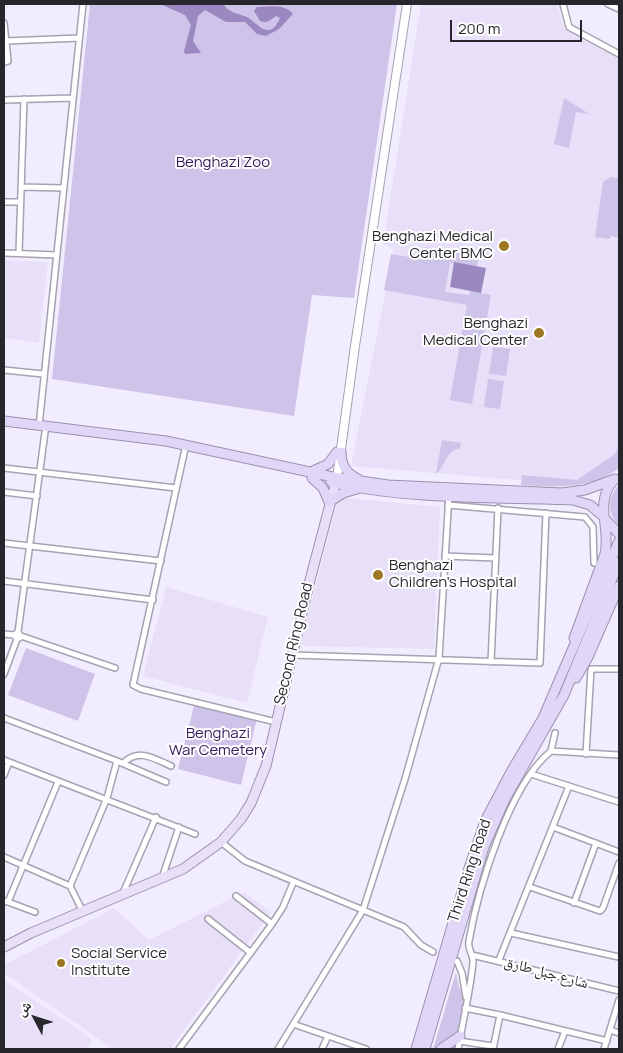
<!DOCTYPE html>
<meta charset="utf-8">
<style>
body{margin:0}
#map{position:relative;width:623px;height:1053px;overflow:hidden;background:#f2edfe;font-family:Manrope,"Noto Naskh Arabic",sans-serif}
canvas{display:block}
.frame{position:absolute;inset:0;border:5px solid #28262d;pointer-events:none}
.north{position:absolute;left:10px;top:993px;width:50px;height:50px;-webkit-text-stroke:4px #fff;paint-order:stroke;rotate:310deg;font-size:14px;font-weight:700;line-height:20px;text-align:center;color:#28262d}
.north::after{content:'';display:block;margin:auto;width:18px;height:22px;background:#28262d;clip-path:polygon(50% 0,100% 100%,50% 72%,0 100%)}
.scale{position:absolute;left:450px;top:20px;width:132px;height:22px;box-sizing:border-box;border:2px solid #28262d;border-top:0;padding-left:6px;font-size:15px;line-height:18px;white-space:nowrap;color:#28262d;-webkit-text-stroke:4px #fff;paint-order:stroke}
</style>
<div id="map">
<canvas width="623" height="1053"></canvas>
<div class="frame"></div>
<div class="north">ش</div>
<div class="scale">200 m</div>
</div>
<script>
const ctx = document.querySelector('canvas').getContext('2d');
ctx.lineJoin = 'round';
function paint(path, color) { ctx.fillStyle = color; ctx.fill(path, 'evenodd'); }
function stroke(path, color, width, dash) { ctx.strokeStyle = color; ctx.lineWidth = width; ctx.lineCap = dash ? 'butt' : 'round'; ctx.setLineDash(dash || []); ctx.stroke(path); }
function write(font, color, halo, rows, align = 'center') {
  ctx.font = font + ' Manrope,"Noto Naskh Arabic",sans-serif'; ctx.lineWidth = 4; ctx.setLineDash([]); ctx.textBaseline = 'middle'; ctx.strokeStyle = halo; ctx.fillStyle = color; for (const [text, x, y, turn = 0] of rows) {
    ctx.save(); ctx.translate(x, y); ctx.rotate((+turn || 0) * Math.PI / 180); ctx.textAlign = isNaN(turn) ? turn : align; if (halo) ctx.strokeText(text, 0, 0); ctx.fillText(text, 0, 0); ctx.restore();
  }
}
paint(new Path2D(`
 M421,4H557L564,29L619,59V455L575,485L351,466L394,249L383,244Z
 M4,260L48,262L39,343L4,338Z
 M347,498L440,507L434,649L303,646L301,643L337,502Z
 M166,587L268,617L247,703L143,676Z
 M244,892L271,912L170,1049H113L4,973V965L114,908L149,940Z
 M4,980L82,1032L90,1038L91,1043L86,1049H4Z`), '#e7e0f8');
paint(new Path2D(`
 M90,4H397L354,298L312,295L294,416L52,379Z
 M564,98L589,114L576,112L569,148L554,144Z
 M611,177L619,178V238L611,236L609,239L595,237L603,182Z
 M425,247L479,256L477,267L450,263L445,292L469,295L470,291L491,295L472,404L450,400L467,305L384,290L391,254L422,259Z
 M493,347L510,349L506,376L489,374Z
 M488,379L504,381L500,409L484,407Z
 M442,440L461,443L460,448C445,451 446,466 436,474Z
 M619,446V468C591,490 555,487 521,485L522,475L577,480L615,454Z
 M619,485V526C607,513 607,497 619,485Z
 M26,648L95,674L78,721L8,695Z
 M195,702L257,718L241,785L178,769Z
 M456,972L459,988L465,992L456,1049H433Z`), '#cec3e8');
paint(new Path2D(`
 M160,4H223C229,13 237,13 247,17C256,21 269,44 280,18L276,16C270,20 267,24 260,21L254,11L257,7C271,7 283,3 293,14L279,29L266,36L257,34L245,22H226L205,10L198,16L193,41L201,53L185,54L184,51L191,25L185,15Z
 M454,262L486,268L481,293L450,287Z`), '#9b88c0');
const minor = new Path2D(`
 M563,4L569,27L619,54
 M608,4L619,9
 M4,23L8,61L4,62
 M6,41L79,38
 M4,100L72,98
 M21,187L64,188
 M4,202H20
 M4,253L57,255
 M19,253L24,99
 M4,370L43,374
 M39,426L83,4
 M185,449L133,685L141,689L276,722
 M4,468L176,488
 M4,492L37,496
 M448,505L585,517L593,527L594,563
 M4,543L161,561
 M445,556L495,558
 M4,581L153,600
 M18,632L46,425
 M4,634L14,635
 M21,636L115,668
 M292,655L540,663L546,513
 M491,662L498,508
 M4,674L17,639L21,637L18,632L14,635L17,639
 M4,718L117,761
 M551,751L619,755
 M586,754L591,669H619
 M4,760L195,834
 M123,763C139,748 153,758 171,766
 M531,774L619,802
 M4,775L9,762
 M553,827L619,852
 M221,842L245,861L404,927L421,945L433,952
 M4,857L70,886L83,912
 M162,878L179,827
 M70,886L107,798L117,761L166,782
 M530,887L600,911L603,908L619,863
 M123,893L156,817
 M236,896L272,924
 M4,901L8,902L58,782
 M8,902L35,912
 M574,903L596,843
 M208,919L251,953
 M511,933L619,957
 M472,955L619,991
 M499,960L569,786
 M457,961L462,973L466,997
 M465,1008L500,1015
 M293,1024L366,1049
 M610,1030L619,1033
 M459,1041L493,1046
 M179,1049L272,924L283,907L293,883
 M278,1049L363,910L405,779L439,658L449,495
 M322,1049L328,1036
 M458,1049C463,1021 470,992 473,963C474,955 467,949 469,941C478,889 509,785 551,751L555,733
 M493,1049L500,1015L607,1041
 M558,1049L565,1031
 M604,1049L619,1000`);
const secondary = new Path2D(`
 M337,478L355,346L407,4`);
const primary = new Path2D(`
 M4,947L31,933L183,869L221,842L241,819L251,803L266,766L310,580L337,478`);
const trunk = new Path2D(`
 M4,421L166,441L333,477L388,485L562,493L585,490L615,479
 M341,452C341,465 346,473 358,479
 M311,472L328,464L337,452
 M312,478L323,488L329,502L343,493L357,489
 M331,482C406,500 496,497 573,500L590,505L604,517
 M606,520L619,534
 M574,638L605,554C611,528 594,503 613,481
 M576,678L588,657L619,586
 M416,1049L469,868L485,821L512,770L543,718L619,541
 M425,1049L484,847L505,799L564,695L619,562
 M441,1049L460,1036`);
stroke(minor, '#a7a2b2', 8);
stroke(secondary, '#a7a2b2', 10);
stroke(primary, '#9a91af', 11);
stroke(trunk, '#9a91af', 11);
stroke(minor, '#fff', 5);
stroke(secondary, '#fff', 8);
stroke(primary, '#e8e0f9', 9);
stroke(trunk, '#e0d6f7', 9);
for (const [x, y, r, color] of [
 [504,246,6,"#9d7824"],
 [539,333,6,"#9d7824"],
 [378,575,6,"#9d7824"],
 [61,963,5,"#9d7824"]
]) { const dot = new Path2D(); dot.arc(x, y, r, 0, 2 * Math.PI); ctx.fillStyle = color; ctx.fill(dot); stroke(dot, '#fff', 2); }
write('15px', '#35185b', '#fff', [
 ["Benghazi Zoo",223,163],
 ["Benghazi",218,734],
 ["War Cemetery",218,751]
]);
write('15px', '#28262d', '#fff', [
 ["Benghazi Medical",493,237],
 ["Center BMC",493,254],
 ["Benghazi",528,324],
 ["Medical Center",528,341],
 ["Benghazi",389,566,"left"],
 ["Children's Hospital",389,583,"left"],
 ["Social Service",71,954,"left"],
 ["Institute",71,971,"left"]
], 'right');
write('15px', '#28262d', '#fff', [
 ["Second Ring Road",294,644,-77],
 ["Third Ring Road",470,871,-72],
 ["شارع جبل طارق",546,973,15]
]);
</script>
